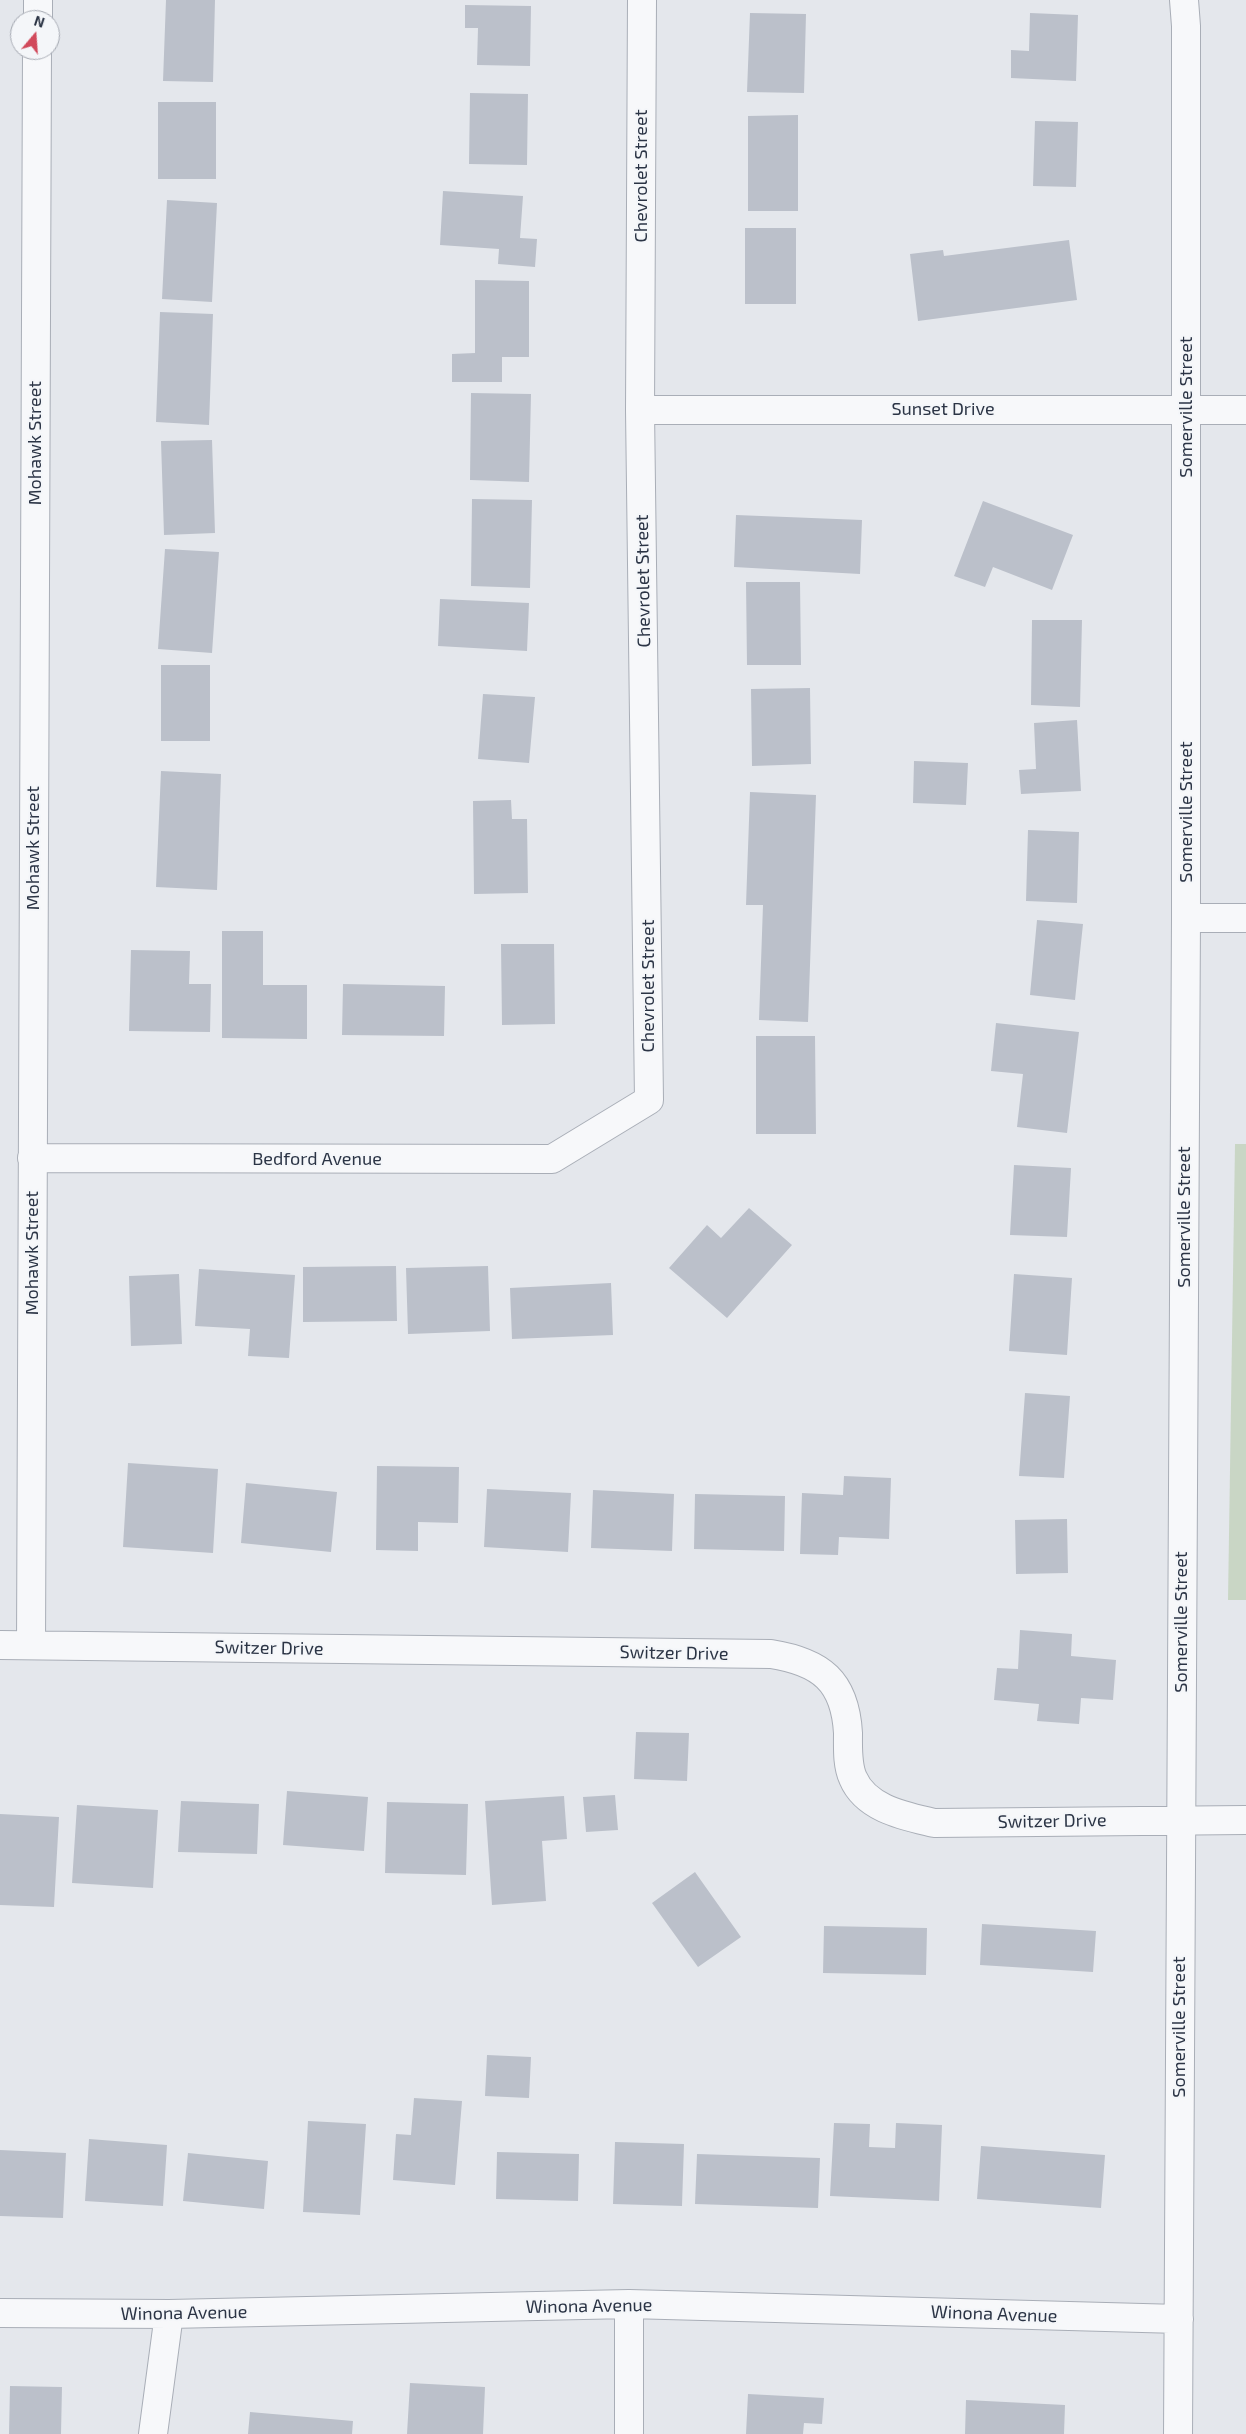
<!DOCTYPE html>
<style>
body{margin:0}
#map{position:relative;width:1246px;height:2434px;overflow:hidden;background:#e4e7ec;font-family:"Exo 2",sans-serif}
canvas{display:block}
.north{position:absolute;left:10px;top:10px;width:50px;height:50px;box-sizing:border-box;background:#f4f6f9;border:1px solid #a4a8b1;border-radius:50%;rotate:18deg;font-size:14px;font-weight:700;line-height:20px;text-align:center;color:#2b3445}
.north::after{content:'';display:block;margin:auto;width:18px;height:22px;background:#d1495b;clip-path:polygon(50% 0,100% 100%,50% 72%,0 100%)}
</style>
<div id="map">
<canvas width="1246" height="2434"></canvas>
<div class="north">N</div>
</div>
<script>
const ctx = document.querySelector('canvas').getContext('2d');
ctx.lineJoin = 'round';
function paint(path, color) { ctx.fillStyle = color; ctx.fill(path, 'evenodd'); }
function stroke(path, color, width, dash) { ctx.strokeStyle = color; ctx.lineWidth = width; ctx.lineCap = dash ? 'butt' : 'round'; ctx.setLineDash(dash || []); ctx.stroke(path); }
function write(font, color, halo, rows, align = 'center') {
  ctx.font = font + ' "Exo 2",sans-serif'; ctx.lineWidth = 4; ctx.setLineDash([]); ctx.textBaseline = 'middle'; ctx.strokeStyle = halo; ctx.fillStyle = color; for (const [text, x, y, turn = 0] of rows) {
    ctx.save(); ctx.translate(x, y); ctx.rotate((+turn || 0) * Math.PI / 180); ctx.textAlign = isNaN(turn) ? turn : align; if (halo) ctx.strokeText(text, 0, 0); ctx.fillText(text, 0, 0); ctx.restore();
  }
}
paint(new Path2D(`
 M1235,1144H1246V1600H1228Z`), '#c9d6c5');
paint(new Path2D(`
 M166,0H215L213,82L163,81Z
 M465,5L531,6L530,66L477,65L478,28H465Z
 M750,13L806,14L804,93L747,92Z
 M1030,13L1078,15L1076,81L1011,78V50L1029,51Z
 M470,93L528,94L527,165L469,164Z
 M158,102H216V179H158Z
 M798,115V211H748V116Z
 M1035,121L1078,122L1076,187L1033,186Z
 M443,191L523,196L520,238L537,239L535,267L498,264L499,249L440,245Z
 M167,200L217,203L212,302L162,299Z
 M745,228H796V304H745Z
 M1069,240L1077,300L918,321L910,254L943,250L944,256Z
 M475,280L529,281V357H502V382H452V354L475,353Z
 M160,312L213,314L209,425L156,422Z
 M471,393L531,394L529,482L470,480Z
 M212,440L215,533L164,535L161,441Z
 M472,499L532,500L530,588L471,586Z
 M983,501L1073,535L1052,590L993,567L985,587L954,576Z
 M736,515L862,520L860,574L734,567Z
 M165,549L219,552L212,653L158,649Z
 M746,582H800L801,665H747Z
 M440,599L529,603L527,651L438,646Z
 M1032,620H1082L1080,707L1031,705Z
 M161,665H210V741H161Z
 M810,688L811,764L752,766L751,689Z
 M483,694L535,697L529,763L478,759Z
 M1077,720L1081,791L1021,794L1019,770L1036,769L1034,723Z
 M914,761L968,763L966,805L913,803Z
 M161,771L221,774L217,890L156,887Z
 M750,792L816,795L808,1022L759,1020L763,905H746Z
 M511,800L512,819H527L528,893L474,894L473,801Z
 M1028,830L1079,832L1077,903L1026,901Z
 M1037,920L1083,924L1075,1000L1030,995Z
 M222,931H263V985H307V1039L222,1038Z
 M501,944H554L555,1024L502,1025Z
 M131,950L190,951L189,984H211L210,1032L129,1031Z
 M343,984L445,986L444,1036L342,1035Z
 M996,1023L1079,1032L1067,1133L1017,1127L1023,1074L991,1071Z
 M756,1036H815L816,1134H756Z
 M1014,1165L1071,1168L1067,1237L1010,1235Z
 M749,1208L792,1245L727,1318L669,1268L707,1225L721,1238Z
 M396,1266L397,1321L303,1322V1267Z
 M488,1266L490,1331L408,1334L406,1268Z
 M199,1269L295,1275L289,1358L248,1356L250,1329L195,1326Z
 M179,1274L182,1344L131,1346L129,1276Z
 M1014,1274L1072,1278L1067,1355L1009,1351Z
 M611,1283L613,1335L512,1339L510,1288Z
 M1025,1393L1070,1396L1064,1478L1019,1476Z
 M128,1463L218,1469L213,1553L123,1547Z
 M377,1466L459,1467L458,1523L418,1522V1551L376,1550Z
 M844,1476L891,1478L889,1539L839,1537L838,1555L800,1554L802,1493L843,1495Z
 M246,1483L337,1492L331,1552L241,1543Z
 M487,1489L571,1493L568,1552L484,1547Z
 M593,1490L674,1494L672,1551L591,1548Z
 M695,1494L785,1496L784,1551L694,1549Z
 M1067,1519L1068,1573L1016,1574L1015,1520Z
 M1020,1630L1072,1634L1071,1656L1116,1660L1113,1700L1081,1698L1079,1724L1037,1721L1039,1704L994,1700L997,1668L1018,1669Z
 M636,1732L689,1733L687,1781L634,1779Z
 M287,1791L368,1797L364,1851L283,1845Z
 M615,1795L618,1830L586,1832L583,1797Z
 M564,1796L567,1839L542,1841L546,1901L492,1905L485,1801Z
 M181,1801L259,1804L257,1854L178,1852Z
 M387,1802L468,1804L466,1875L385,1873Z
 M77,1805L158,1810L153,1888L72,1883Z
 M0,1814L59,1817L54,1907L0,1905Z
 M695,1872L741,1937L698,1967L652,1903Z
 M982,1924L1096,1931L1093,1972L980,1965Z
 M824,1926L927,1928L926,1975L823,1973Z
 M487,2055L531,2057L529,2098L485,2096Z
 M414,2098L462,2101L455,2185L393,2180L396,2134L411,2135Z
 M308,2121L366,2124L360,2215L303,2212Z
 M834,2123L870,2124L869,2147L895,2148L896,2123L942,2125L939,2201L830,2196Z
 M89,2139L167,2145L163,2206L85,2201Z
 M615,2142L684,2144L682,2206L613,2204Z
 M981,2146L1105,2155L1101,2208L977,2199Z
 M0,2150L66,2153L63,2218L0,2216Z
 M497,2152L579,2154L578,2201L496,2199Z
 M188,2153L268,2161L264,2209L183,2201Z
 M697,2154L820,2158L818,2208L695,2204Z
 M410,2383L485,2387L483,2434H407Z
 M10,2386L62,2387L61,2434H9Z
 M748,2394L824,2398L822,2424L804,2423L803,2434H746Z
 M966,2400L1065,2405L1064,2434H965Z
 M250,2412L353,2421L352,2434H248Z`), '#bbc0ca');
const minor = new Path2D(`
 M38,20V0
 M640,410H1246
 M1186,918H1246
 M32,1158L552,1159L649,1100L640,410L642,0
 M0,1645L771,1654C821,1662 845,1681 848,1733C848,1748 847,1765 853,1778C866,1809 905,1816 934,1823L1246,1820
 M31,1645L37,50
 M0,2313L169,2314L629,2304L1179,2319
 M153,2434L169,2314
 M629,2434V2304
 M1178,2434L1186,918V26L1184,0`);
stroke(minor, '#a9aeb7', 30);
stroke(minor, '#f7f8fa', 28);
write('18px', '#2b3445', '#f4f6f9', [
 ["Chevrolet Street",641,176,-90],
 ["Somerville Street",1186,407,-90],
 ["Sunset Drive",943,409],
 ["Mohawk Street",35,443,-90],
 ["Chevrolet Street",643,581,-91],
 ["Somerville Street",1186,812,-90],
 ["Mohawk Street",33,848,-90],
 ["Chevrolet Street",648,986,-90],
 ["Bedford Avenue",317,1159],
 ["Somerville Street",1184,1217,-90],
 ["Mohawk Street",32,1253,-90],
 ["Somerville Street",1181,1622,-90],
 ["Switzer Drive",269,1648,1],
 ["Switzer Drive",674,1653,1],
 ["Switzer Drive",1052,1821,-1],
 ["Somerville Street",1179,2027,-90],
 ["Winona Avenue",589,2306,-1],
 ["Winona Avenue",184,2313,-1],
 ["Winona Avenue",994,2314,2]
]);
</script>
